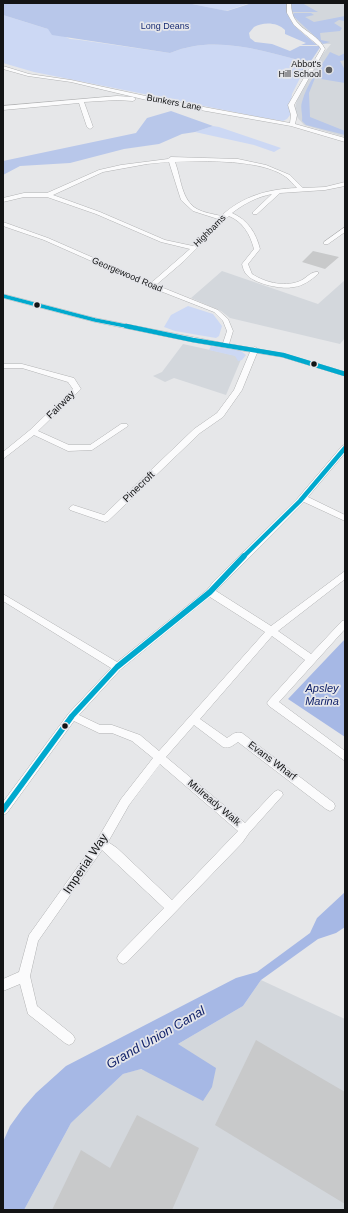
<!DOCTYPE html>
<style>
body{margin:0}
#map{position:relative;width:348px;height:1213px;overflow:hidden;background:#e6e7e9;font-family:Arial,sans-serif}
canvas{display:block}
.frame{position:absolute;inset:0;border:4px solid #131415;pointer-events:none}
</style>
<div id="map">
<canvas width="348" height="1213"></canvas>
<div class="frame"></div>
</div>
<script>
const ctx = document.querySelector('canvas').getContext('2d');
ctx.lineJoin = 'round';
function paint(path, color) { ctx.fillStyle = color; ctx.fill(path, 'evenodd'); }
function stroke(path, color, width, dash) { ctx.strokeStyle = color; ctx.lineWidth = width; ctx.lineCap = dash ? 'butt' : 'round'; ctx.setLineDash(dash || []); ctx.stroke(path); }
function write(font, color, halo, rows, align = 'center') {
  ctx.font = font + ' Arial,sans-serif'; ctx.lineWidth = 3.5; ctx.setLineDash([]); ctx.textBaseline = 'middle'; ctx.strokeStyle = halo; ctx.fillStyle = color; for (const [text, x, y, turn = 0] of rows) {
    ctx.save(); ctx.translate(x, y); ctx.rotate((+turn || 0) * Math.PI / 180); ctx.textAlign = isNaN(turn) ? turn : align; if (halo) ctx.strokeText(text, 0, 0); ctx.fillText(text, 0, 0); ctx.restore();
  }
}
paint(new Path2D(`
 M289,3H345V137L304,125L297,117L295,108L297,100L322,55L331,44H321L298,24L291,15Z
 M222,271L318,304L345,280V338L340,344L230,318L221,311L191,298Z
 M183,344L242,357L226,395L174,378L165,382L153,376L162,372Z
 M261,980L345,1019V1210H24L71,1123L123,1074L140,1069L148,1072L178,1044L243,1006Z`), '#d3d7dc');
paint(new Path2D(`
 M187,3H250L226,11Z
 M3,15L48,29L70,39L80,40L170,53C215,34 262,51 307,62L299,74L301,76L292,94L290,115L287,119L283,121L259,117L34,72L3,63Z
 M213,126L219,127L281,148L274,152L254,145L195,132Z
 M188,306L213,314L222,326L219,336L216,338L175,331L164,327L171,315Z
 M211,346L241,351L246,355L242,360L238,361L235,356L209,350Z`), '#ccd8f4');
paint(new Path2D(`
 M3,3H187L227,11L252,3H287C284,21 304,34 317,45H301L306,43L285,34V30C277,22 263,22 254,27L249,33L250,38L255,42L272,44L290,51L300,46H321L301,76L299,74L307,62C262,51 215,34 170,53L52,35L48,29L3,15Z
 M291,3H302L318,12H293L291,11Z
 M294,13H311L314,15L305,17L314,22L345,16V21L339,20L334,23L342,28L340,31L320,33L321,40L330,42L323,44L292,15Z
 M330,52L339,56L345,53V60L340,61L345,70V83L315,78L309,93L310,117L345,131V135L306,125L302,121C303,114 300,108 302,102C307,83 320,68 330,52Z
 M171,111L213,126L195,132L182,134L159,144L124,149L70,163L20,166L3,175V161L136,133L147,118Z`), '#b8c7ea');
paint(new Path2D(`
 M345,639V737L288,699Z
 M345,892V927L336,933L318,939L261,980L243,1006L178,1044L216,1068L212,1087L203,1101L141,1069L123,1074L71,1123L24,1210H3V1142L10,1126L23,1108L36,1093L66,1066L236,978L257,972L310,933L317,918Z`), '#a6b8e5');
paint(new Path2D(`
 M313,251L339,257L325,269L302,262Z
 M256,1040L345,1092V1204L215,1125Z
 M137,1115L199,1148L172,1210H52L81,1150L110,1168Z`), '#c8c9ca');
const minor = new Path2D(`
 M287,3H291C291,31 315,29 325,49L294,105L297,115L295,124L345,138V142L291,126L155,102L71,82L28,76L3,69V66L29,74L71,80L155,98L290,123L291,115L288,105L321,49L319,46L294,25L287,13Z
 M117,96L133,97L136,99L133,101L117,100L84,102L93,127L90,129L87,127L79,103L3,110V106Z
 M171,157L238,159L266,165L290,175L303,188L325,187L345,182V186L325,190L280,193L257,214H253V212L272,194C257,197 245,203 232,213C248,220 256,233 260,249L248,264L252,274C266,283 287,288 302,280C307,277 312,271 318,272V274C311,280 303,286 294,287C283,290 255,284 247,275C244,272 243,268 242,264L254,249C250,234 243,222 229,216L184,261L156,285L218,310L228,319L233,331L229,344L252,348L255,347L258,349L285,354L345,372V376L282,357L257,353L242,390L223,417L200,433L108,521L105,522L70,510L69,508L73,505L104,515L194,429L217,413L234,390L250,352L193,342L95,322L3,298V294L95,318L223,343L227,331L223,321L214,312L150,287L44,240L3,226V222L48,238L151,283L190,249L161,242L96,214L47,197H24L3,202V198L24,193H47L99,170L121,165L168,159ZM208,161C231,162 267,163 286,177C290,180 294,185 297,188C268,189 243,196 221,216C214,214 204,213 197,209C181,200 181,177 175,162ZM169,162L181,200L193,211L218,219L193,246L165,240L100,212L53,195L103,172L147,164Z
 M345,227V232L328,244H324V242Z
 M3,364H22L74,378L81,389L38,431L69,445H90L121,424H127L128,426L92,450L68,451L34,435L3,459V452L30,430L73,389L68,382L22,368H3Z
 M345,445V453L308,497L345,515V521L304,502L216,591L271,626L345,571V579L278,631L311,654L342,621L345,620V629L279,702L345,751V761L269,706L267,703L269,700L305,660L272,636L200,719L227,738C232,735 235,731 242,733L334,803L335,806L334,809L330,811L326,809L238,742C233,745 230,749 223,747L194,725L166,757L245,823L274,792L278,790L282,792L283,795L249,833L242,843L127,962L123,964L119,962L117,958L119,954L164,908L102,850L38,941L30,976L37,1006L73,1035L75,1039L73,1043L69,1045L65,1043L28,1014L20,984L3,991V979L19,972L29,935L97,840L121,799L153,758L132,741L112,733H99L74,721L7,813L3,815V802L69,713L111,668L3,601V594L117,662L207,590L214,581L297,499L342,446ZM210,597L265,632L159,751L140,735L112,725H100L79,715L120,670ZM160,764L238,831L172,900L117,848L108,842L129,805Z`);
stroke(minor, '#b1b2b3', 1);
paint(minor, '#fbfbfc');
stroke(new Path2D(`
 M3,296L95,320L131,327`), '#00a9ce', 3.5);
stroke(new Path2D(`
 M126,326L193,340L283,355L345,374
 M243,557L300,501L345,448`), '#00a9ce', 4.5);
stroke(new Path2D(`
 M3,810L72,716L117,667L210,592L244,556`), '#00a9ce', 5.5);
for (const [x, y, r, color] of [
 [329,70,4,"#5d5e5f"],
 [37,305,3.5,"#131415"],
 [314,364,3.5,"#131415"],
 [65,726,3.5,"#131415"]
]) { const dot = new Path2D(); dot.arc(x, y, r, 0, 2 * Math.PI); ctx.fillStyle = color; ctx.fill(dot); stroke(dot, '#e5e6ea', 1.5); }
write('9px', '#182c74', '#e5e6ea', [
 ["Long Deans",165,27]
]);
write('9px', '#131415', '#e5e6ea', [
 ["Abbot's",321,65],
 ["Hill School",321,75]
], 'right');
write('9px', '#131415', '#e5e6ea', [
 ["Bunkers Lane",174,103,11],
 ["Highbarns",210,231,-45],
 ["Georgewood Road",127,275,23]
]);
write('10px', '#131415', '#e5e6ea', [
 ["Fairway",61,405,-45],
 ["Pinecroft",139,487,-44],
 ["Evans Wharf",272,761,37],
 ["Mulready Walk",214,803,40]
]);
write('italic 11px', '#11226a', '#e5e6ea', [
 ["Apsley",322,689],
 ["Marina",322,702]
]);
write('12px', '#131415', '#e5e6ea', [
 ["Imperial Way",86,864,-56]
]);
write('italic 13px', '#11226a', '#e5e6ea', [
 ["Grand Union Canal",156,1038,-30]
]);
</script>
